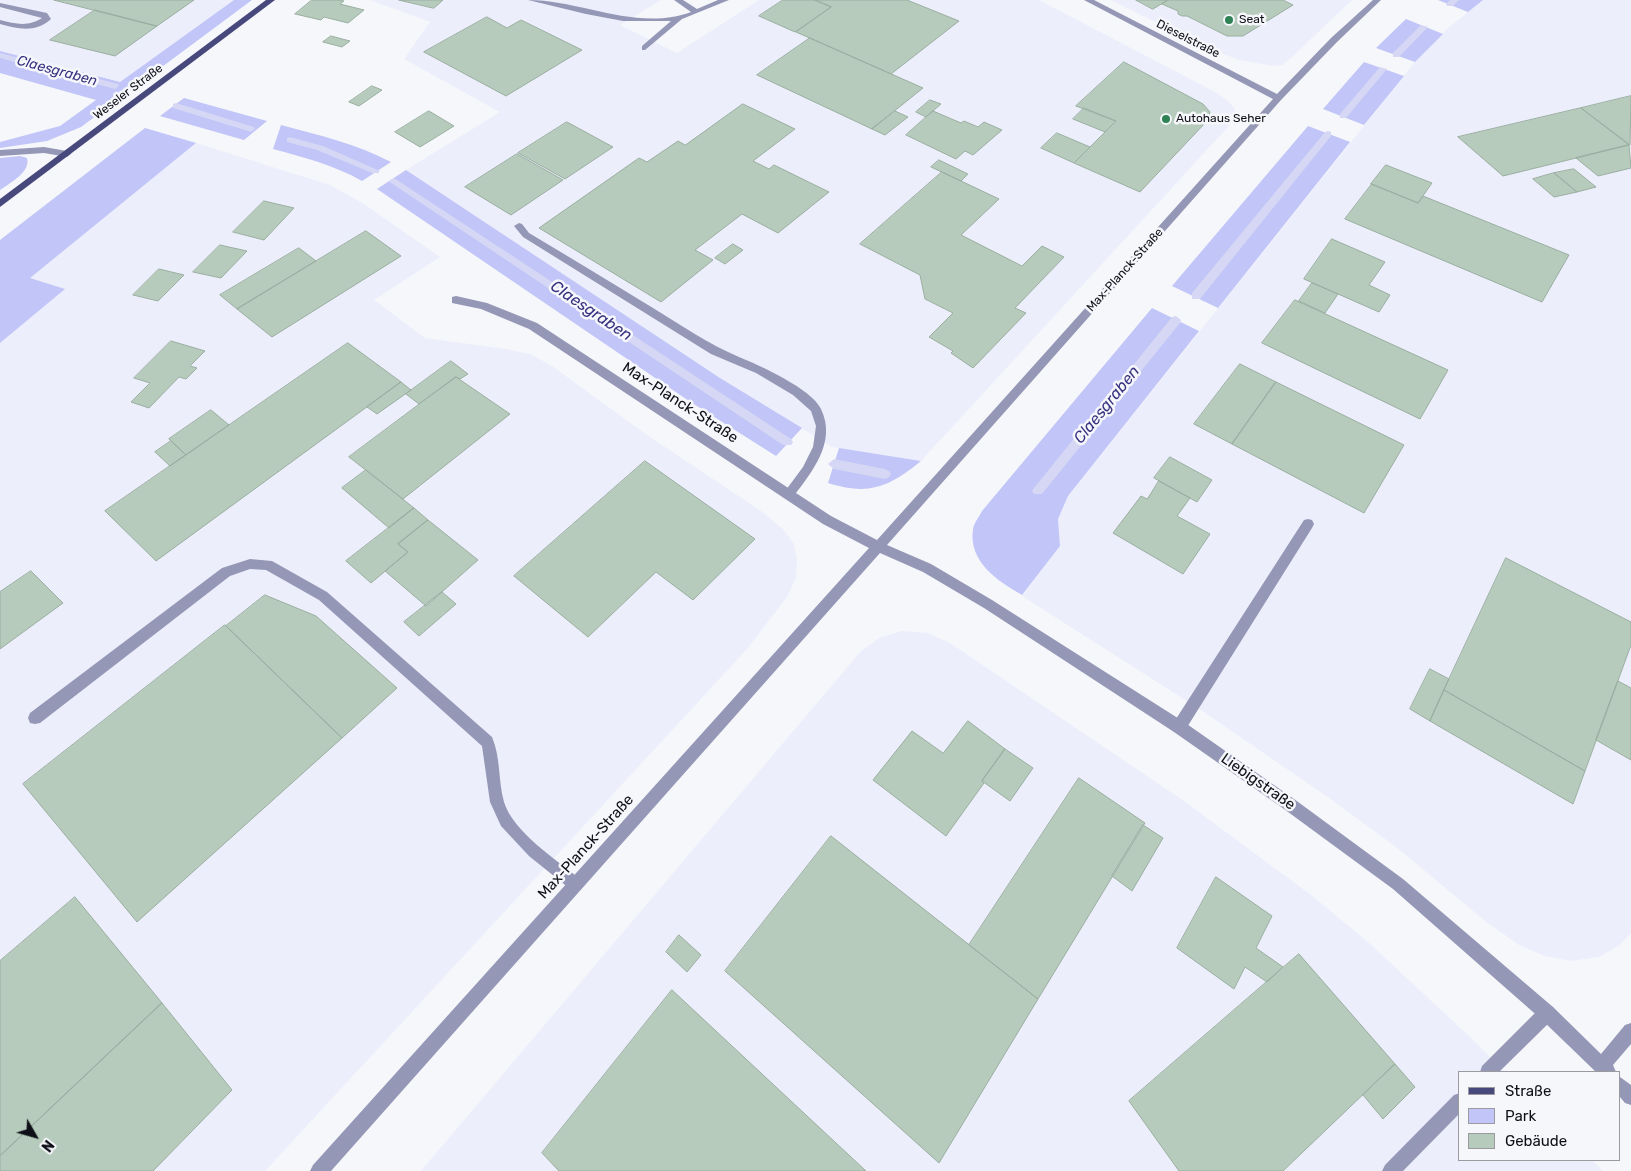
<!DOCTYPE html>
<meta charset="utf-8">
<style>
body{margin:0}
#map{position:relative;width:1631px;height:1171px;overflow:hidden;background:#f6f7fb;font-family:Rubik,sans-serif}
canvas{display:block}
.legend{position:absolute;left:1458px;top:1071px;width:162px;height:90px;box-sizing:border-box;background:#f6f7fb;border:1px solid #9a9aa0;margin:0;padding:6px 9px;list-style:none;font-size:15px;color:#0f0f17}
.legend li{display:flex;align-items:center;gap:10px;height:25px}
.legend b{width:25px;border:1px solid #9a9aa0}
.north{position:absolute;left:10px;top:1111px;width:50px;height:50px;-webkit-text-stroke:4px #f6f7fb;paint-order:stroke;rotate:128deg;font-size:14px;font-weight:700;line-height:20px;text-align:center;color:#0f0f17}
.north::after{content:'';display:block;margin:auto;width:18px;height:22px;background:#0f0f17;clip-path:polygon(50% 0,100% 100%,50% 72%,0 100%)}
</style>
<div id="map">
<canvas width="1631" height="1171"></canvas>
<ul class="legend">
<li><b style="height:6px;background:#47487c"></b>Straße</li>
<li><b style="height:14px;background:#c1c5f7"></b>Park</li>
<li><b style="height:14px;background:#b6cbbc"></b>Gebäude</li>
</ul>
<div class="north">N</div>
</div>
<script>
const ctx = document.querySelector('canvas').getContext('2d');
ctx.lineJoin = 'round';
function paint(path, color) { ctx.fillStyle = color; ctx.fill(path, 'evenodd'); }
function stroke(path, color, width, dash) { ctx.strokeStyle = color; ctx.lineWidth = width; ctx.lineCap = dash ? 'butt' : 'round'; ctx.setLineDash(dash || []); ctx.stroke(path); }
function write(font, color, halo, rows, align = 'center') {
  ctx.font = font + ' Rubik,sans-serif'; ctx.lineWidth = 5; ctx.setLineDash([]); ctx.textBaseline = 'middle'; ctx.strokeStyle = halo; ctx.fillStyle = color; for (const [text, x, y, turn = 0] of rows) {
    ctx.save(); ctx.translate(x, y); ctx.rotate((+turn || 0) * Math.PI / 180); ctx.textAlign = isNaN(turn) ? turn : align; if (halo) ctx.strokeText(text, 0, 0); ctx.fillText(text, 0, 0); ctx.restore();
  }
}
paint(new Path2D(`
 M0,0H234L120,82L0,51Z
 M370,0H661L620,25L677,53L759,0H1039L1215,92L1228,101L1235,109V116L1227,128L921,461L832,447L720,378L406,170L500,112L404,59L430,22Z
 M1111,0H1352L1291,58L1282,65L1274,66L1239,60L1208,48Z
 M1483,0H1631V933L1620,945L1599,957L1571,961L1545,956L1519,945L1485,921L1396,847L1332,800L1198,708L1022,596L1060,546L1058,519L1068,496L1415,62L1447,29Z
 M196,143L330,185L364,204L440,257L374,300L425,338L506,349L530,354L552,366L647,435L761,511L783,529L794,544L797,560L796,578L787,597L747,649L265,1171H0V343L64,289L29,278Z
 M902,631L928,633L950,643L1184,801L1311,895L1369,943L1469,1036L1505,1072H1460V1160H1592L1603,1171H421L861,651L879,638Z`), '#edeefb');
paint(new Path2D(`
 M234,0H252L81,127L47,141L0,148V142L60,126L96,100L0,73V51L120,82Z
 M1438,0H1483L1468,12Z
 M1406,19L1443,34L1415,62L1376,48Z
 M1364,62L1404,76L1364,125L1323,109Z
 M184,98L267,121L244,140L160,116Z
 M281,125C318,135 357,144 391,162L362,181C334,165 303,157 273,149Z
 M1308,126L1350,142L1218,308L1172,286Z
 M145,128L196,143L30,278L65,289L0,343V240Z
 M20,156L27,158C31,172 10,183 0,190V158Z
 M406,170L720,378L802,428L776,456L689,401L377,189Z
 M1152,308L1199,331L1068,496L1058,519L1060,546L1022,595C998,581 968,562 973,529C974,523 979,517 982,511Z
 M839,448L921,461C889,487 869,496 828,483Z`), '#c1c5f7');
paint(new Path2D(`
 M1450,0H1459L1453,6H1447L1446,4Z
 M1421,25L1428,27L1399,57H1393V53Z
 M0,53L118,84L119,86L115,89L0,58Z
 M1380,67L1387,69L1346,118H1340V114Z
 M176,103L254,127L255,129L251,132L248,131L173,108V104Z
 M1328,131L1331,132V136L1200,299H1192V293L1325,132Z
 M290,137L323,146L380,171L378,173H372L317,150L287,142V138Z
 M394,178L791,439L793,442L791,445H783L391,183L389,181Z
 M1176,316L1181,320L1180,323L1042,494H1034L1032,491L1034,488L1172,317Z
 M834,459L885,469L889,471L891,474L889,477L885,479L834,469L828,464Z`), '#d5d7f4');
const building = new Path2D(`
 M54,0H194L157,26Z
 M312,0H338L344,1L340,4L364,10L348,23L324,17L321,20L295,14Z
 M399,0H443L434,8Z
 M783,0H815L831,7L795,32L759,16Z
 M815,0H907L959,21L891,74L796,32L831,7Z
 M1136,0H1168L1153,9Z
 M1168,0H1283L1293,5L1243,36H1227L1187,16H1182L1178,14V11L1162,4Z
 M95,10L157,26L115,56L50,40Z
 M487,17L507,28L521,20L582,50L506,96L424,52Z
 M331,36L350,41L342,47L323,42Z
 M810,38L923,88L872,129L757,75Z
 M1124,62L1203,104L1210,112L1207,121L1140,192L1074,163L1116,121L1076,106Z
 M372,86L382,90L359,106L349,102Z
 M1631,96L1630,145L1581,108Z
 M930,100L941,104L926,117L916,112Z
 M743,104L795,129L753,161L769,169L774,165L829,192L778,233L742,214L695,250L713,260L661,302L539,228L639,158L647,162L678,141L685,145Z
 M1084,108L1116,121L1105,132L1073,119Z
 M1581,108L1629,145L1503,176L1458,137Z
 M429,111L454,126L420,147L395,132Z
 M895,111L908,117L885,135L872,129Z
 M933,111L961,123L964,121L978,127L984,122L1002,130L973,155L965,151L956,159L906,135Z
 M567,122L613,147L565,179L518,153Z
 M1057,133L1090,147L1074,163L1041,148Z
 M1629,145L1631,168L1598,176L1576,158Z
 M517,154L563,180L511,215L465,187Z
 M939,160L968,174L961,181L931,167Z
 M1386,165L1432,183L1418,203L1371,184Z
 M1574,169L1596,187L1577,192L1554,173Z
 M942,172L999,199L961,235L1022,266L1042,246L1064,257L1015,308L1026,313L973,368L951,353L953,351L929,337L953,313L925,299L920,275L860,244Z
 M1554,173L1577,192L1554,197L1533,179Z
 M1372,184L1418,203L1423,196L1569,255L1542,302L1345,219Z
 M264,201L294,208L264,240L233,232Z
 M366,231L401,256L272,337L237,309Z
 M1332,239L1385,262L1369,285L1390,295L1379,312L1304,279Z
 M733,244L743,250L725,264L715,258Z
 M220,245L247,251L221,278L193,272Z
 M299,248L316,261L237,309L220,295Z
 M159,269L184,275L158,301L133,295Z
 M1312,283L1338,294L1325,313L1299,301Z
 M1295,300L1448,370L1420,419L1262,343Z
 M171,341L205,351L190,366L197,368L186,379L179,377L149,408L131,402L150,383L134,378Z
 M348,343L401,382L156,561L105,511Z
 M451,361L468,374L460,379L456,377L419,404L406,394Z
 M1240,364L1276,382L1232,444L1194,424Z
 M456,377L510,414L403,499L349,457Z
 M401,382L411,390L377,414L367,407Z
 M1276,382L1404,445L1364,513L1232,444Z
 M211,410L229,425L186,455L169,439Z
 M171,441L186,455L170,466L155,452Z
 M1170,457L1212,480L1197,502L1154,478Z
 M645,461L755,539L693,600L656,572L588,637L514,576Z
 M366,470L414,508L389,528L342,488Z
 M1159,481L1190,498L1177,516L1210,534L1183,574L1113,533L1141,496L1147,499Z
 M414,508L428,520L398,544L408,552L371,583L346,561Z
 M428,520L478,560L426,606L385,571L408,552L398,544Z
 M1506,558L1631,622V645L1585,771L1444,690Z
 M31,571L63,603L0,649V592Z
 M442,592L456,604L419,636L404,622Z
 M265,595L316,616L397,688L342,738L226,626Z
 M225,625L342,738L137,922L23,784Z
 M1430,669L1449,679L1430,721L1410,709Z
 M1618,681L1631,688V760L1596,740Z
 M1444,690L1585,771L1573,804L1430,721Z
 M968,721L1005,749L982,781L984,783L946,836L873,780L912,731L943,753Z
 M1005,749L1033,768L1010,801L982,781Z
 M1079,778L1145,823L1038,999L969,945Z
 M1143,825L1163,838L1132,891L1112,876Z
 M831,836L1038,999L939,1163L725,971Z
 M1216,877L1272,916L1256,948L1283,967L1267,982L1245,967L1234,989L1177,948Z
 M75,897L162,1003L0,1156V961Z
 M679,935L701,955L687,972L666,952Z
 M1299,954L1395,1064L1283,1171H1179L1129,1101Z
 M672,990L866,1171H559L542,1153Z
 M162,1003L232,1090L153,1171H0V1156Z
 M1395,1064L1415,1087L1383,1119L1363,1095Z`);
paint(building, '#b6cbbc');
stroke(building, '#9aafa1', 1);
paint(new Path2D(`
 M528,0C582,0 637,32 691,12L674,0H683L697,9L718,0H729L682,19L645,50H642V46L671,21H623L586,14Z
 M0,3L47,13L51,19C36,33 18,29 0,24V20C16,24 28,27 42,18L0,7Z
 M44,147L67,151L71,154L67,157L44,153L0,156V150Z
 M519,223L522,224L529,233C571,258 612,283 653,308C681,325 708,344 739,357C759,365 812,389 821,409C837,442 812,472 793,497H785L783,494L803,467L813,447L816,426L811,411L793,395L756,373L711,354L523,237L514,226Z
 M1308,519L1312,520L1314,524L1312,528L1184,732L1179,733L1174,732L1172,727L1174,722L1304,520Z
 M250,559L272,561L327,592L492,737C501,758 498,781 504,802C513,832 557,860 580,879L582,884L580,889L575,891L570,889L529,856L501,826L490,802L482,746L319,600L266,570L250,569L230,576L40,723L35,724L30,723L28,718L30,713L222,568Z
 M1547,1005L1553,1007L1555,1013L1553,1019L1499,1072H1480L1482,1066L1541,1007Z
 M1460,1093V1113L1403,1171H1382L1385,1165L1454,1095Z`), '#9597b6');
paint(new Path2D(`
 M1084,0H1094L1277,94L1331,38L1373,0H1381L1337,42L1281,100L887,545L931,564L992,600L1184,722L1294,799L1403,879L1553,1007L1601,1054L1625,1025L1631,1023V1044L1613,1065L1616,1072H1596L1541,1019L1393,889L1284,809L1174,732L984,608L923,572L880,553L331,1171H310L313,1165L869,548L823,524L529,329L481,309L452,303V297L456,296L487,303L537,323L831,516L877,540L1273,99Z
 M1620,1077L1631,1085V1105L1625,1103L1620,1097Z`), '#9597b6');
paint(new Path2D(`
 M266,0H275L0,207V199Z`), '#47487c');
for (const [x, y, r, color] of [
 [1229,20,5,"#2e8254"],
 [1166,119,5,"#2e8254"]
]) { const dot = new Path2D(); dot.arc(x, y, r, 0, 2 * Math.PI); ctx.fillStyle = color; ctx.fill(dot); stroke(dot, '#f6f7fb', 2); }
write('12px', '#0f0f17', '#f6f7fb', [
 ["Seat",1239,20],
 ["Autohaus Seher",1176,119]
], 'left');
write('12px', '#0f0f17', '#f6f7fb', [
 ["Dieselstraße",1188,39,27],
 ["Weseler Straße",128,92,-37],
 ["Max-Planck-Straße",1125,270,-48]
]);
write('italic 14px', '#383281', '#f6f7fb', [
 ["Claesgraben",57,71,15]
]);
write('15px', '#0f0f17', '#f6f7fb', [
 ["Max-Planck-Straße",680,403,33],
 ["Liebigstraße",1258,782,35],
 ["Max-Planck-Straße",586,847,-48]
]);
write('italic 16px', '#383281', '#f6f7fb', [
 ["Claesgraben",591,311,34],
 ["Claesgraben",1107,405,-51]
]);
</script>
